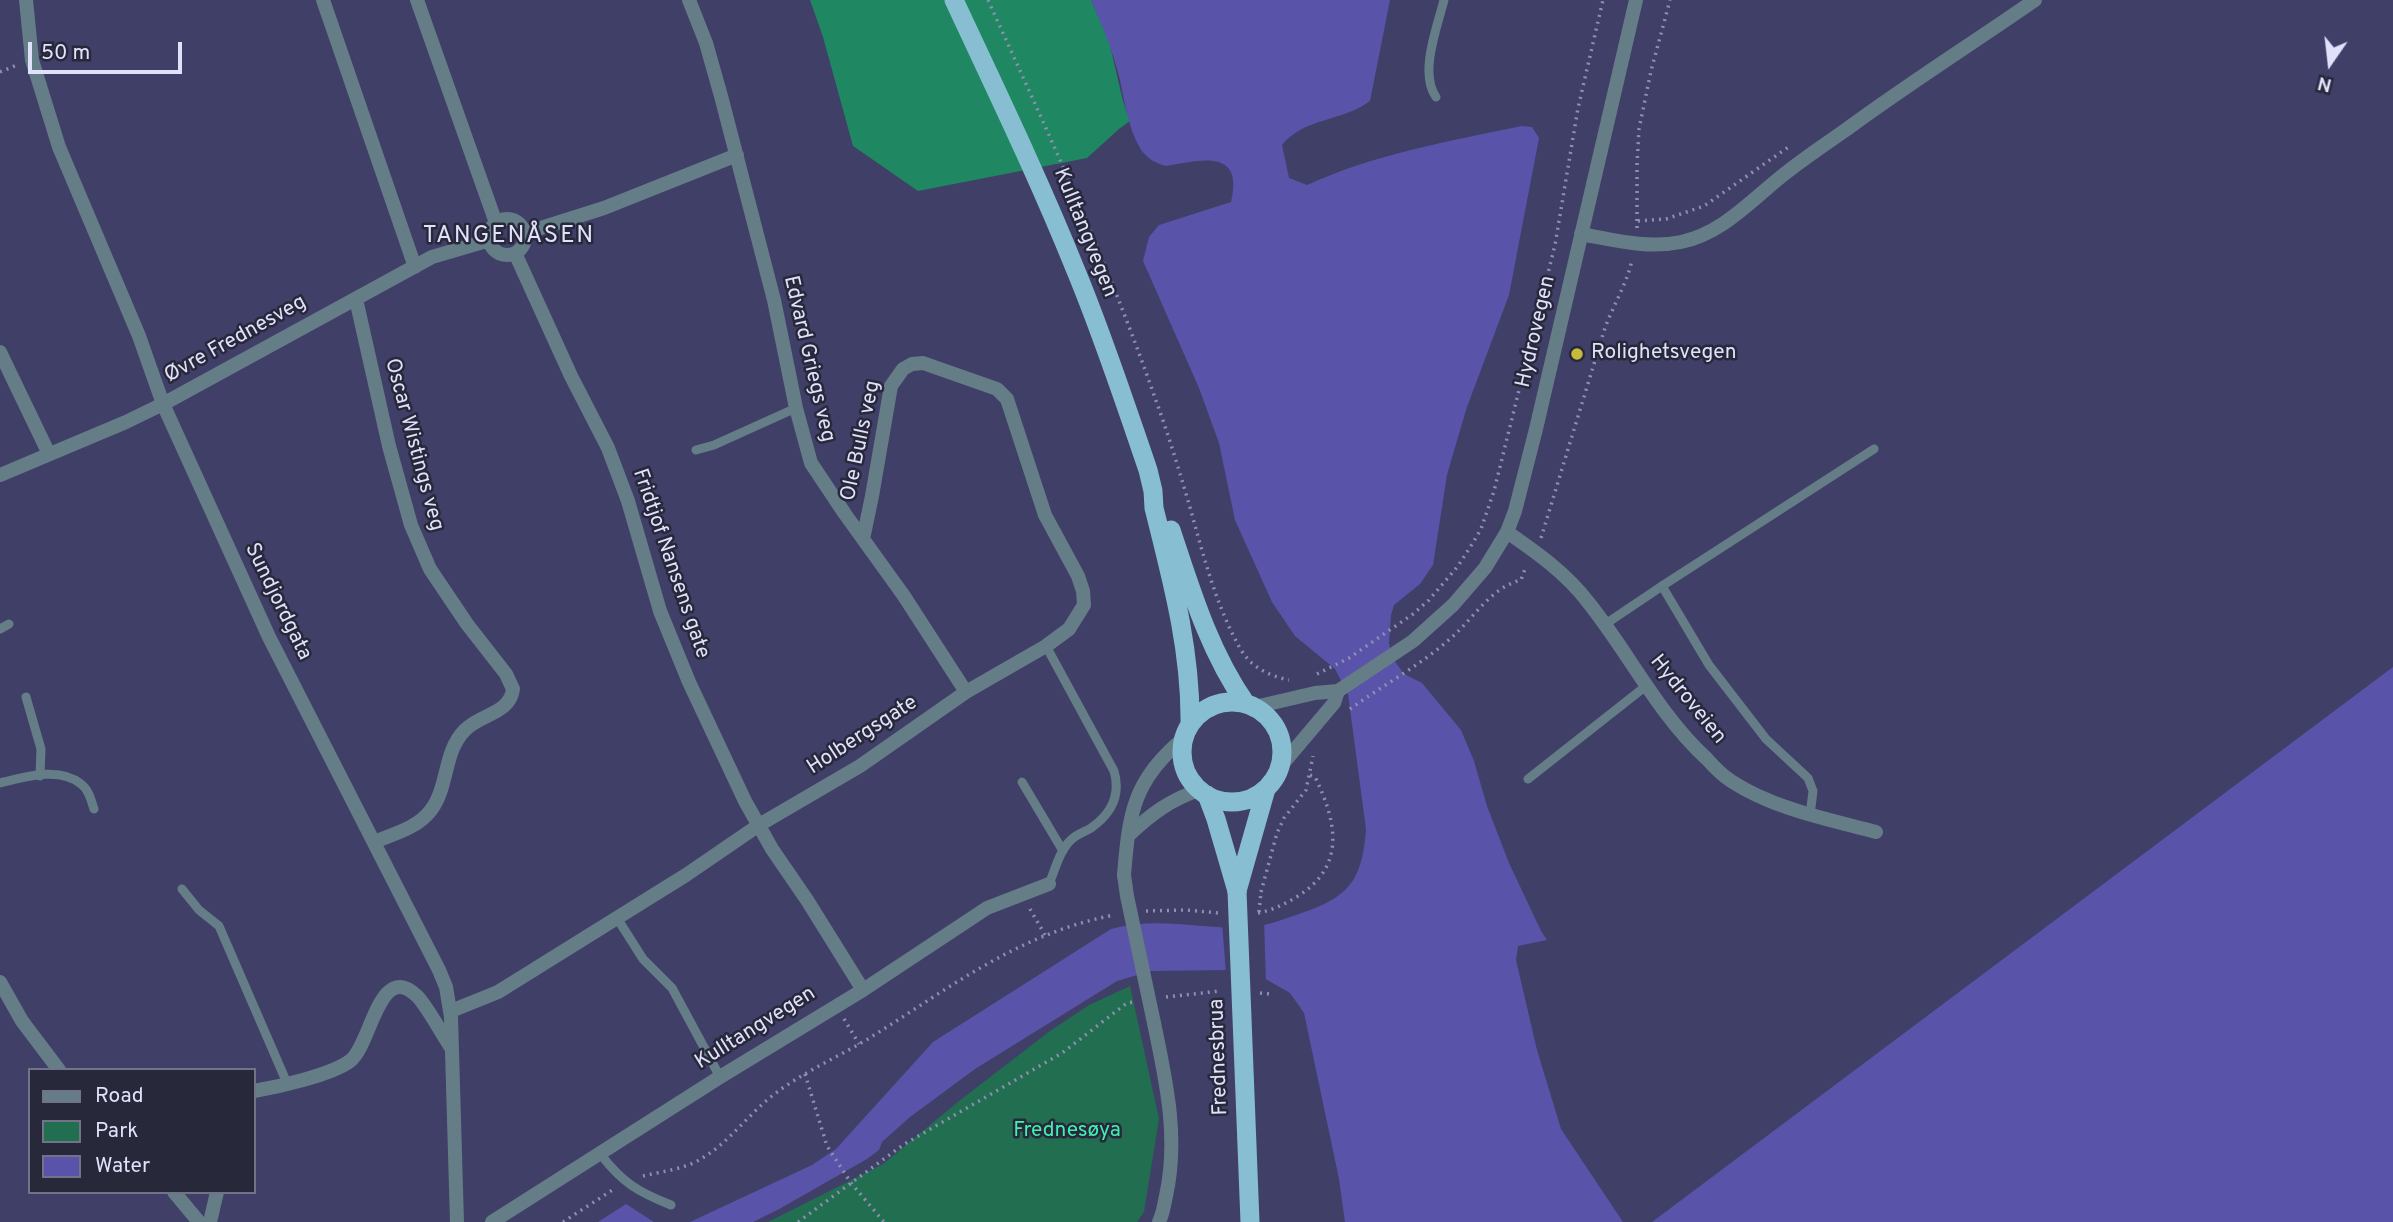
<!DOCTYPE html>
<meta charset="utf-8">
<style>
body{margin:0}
#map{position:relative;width:2393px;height:1222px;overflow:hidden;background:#403f68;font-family:Overpass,sans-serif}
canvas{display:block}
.legend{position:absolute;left:28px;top:1068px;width:228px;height:126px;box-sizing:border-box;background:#28283b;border:2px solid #727288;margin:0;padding:9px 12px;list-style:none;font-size:21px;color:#e1e1fb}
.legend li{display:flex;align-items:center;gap:14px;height:35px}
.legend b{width:35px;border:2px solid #727288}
.north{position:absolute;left:2295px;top:28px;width:70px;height:70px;-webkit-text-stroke:5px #28283b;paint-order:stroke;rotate:194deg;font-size:19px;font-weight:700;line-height:28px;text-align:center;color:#e1e1fb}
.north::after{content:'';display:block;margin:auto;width:24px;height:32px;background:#e1e1fb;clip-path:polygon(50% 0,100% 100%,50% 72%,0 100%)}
.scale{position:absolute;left:28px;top:42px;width:154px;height:32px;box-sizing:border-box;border:4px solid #e1e1fb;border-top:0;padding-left:9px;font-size:21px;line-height:24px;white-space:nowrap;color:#e1e1fb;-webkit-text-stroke:5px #28283b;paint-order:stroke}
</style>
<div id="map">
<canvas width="2393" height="1222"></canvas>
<ul class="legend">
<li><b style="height:9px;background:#657d86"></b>Road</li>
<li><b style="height:19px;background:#216e51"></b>Park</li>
<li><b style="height:19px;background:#5a53aa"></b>Water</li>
</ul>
<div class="north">N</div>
<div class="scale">50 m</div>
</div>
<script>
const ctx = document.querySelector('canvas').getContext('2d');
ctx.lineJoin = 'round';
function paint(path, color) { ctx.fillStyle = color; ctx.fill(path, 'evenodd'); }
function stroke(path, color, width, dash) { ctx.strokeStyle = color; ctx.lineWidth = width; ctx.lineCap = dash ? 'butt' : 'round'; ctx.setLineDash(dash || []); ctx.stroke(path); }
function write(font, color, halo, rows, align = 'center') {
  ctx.font = font + ' Overpass,sans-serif'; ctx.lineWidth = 5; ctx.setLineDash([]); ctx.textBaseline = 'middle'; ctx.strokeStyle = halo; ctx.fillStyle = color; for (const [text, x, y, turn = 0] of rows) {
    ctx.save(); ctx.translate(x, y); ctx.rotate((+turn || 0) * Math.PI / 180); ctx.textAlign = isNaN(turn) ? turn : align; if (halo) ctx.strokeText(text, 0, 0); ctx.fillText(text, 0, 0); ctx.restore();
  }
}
paint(new Path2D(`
 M1130,986L1159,1119L1144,1212L1137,1222H768L883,1164L959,1101L1050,1031L1089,1005Z`), '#216e51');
paint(new Path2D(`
 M810,0H1091L1108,37L1123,101L1130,121L1119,129L1087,158L918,191L853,146L823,37Z`), '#1f8762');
paint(new Path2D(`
 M1091,0H1390L1370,101C1344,121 1303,118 1282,145L1289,178L1307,185C1375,154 1450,141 1522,126L1532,127L1539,138L1509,295L1467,407L1453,454L1447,475L1433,565L1420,584L1394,605L1391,615L1389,643L1393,659L1404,674L1422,683L1461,730L1474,761L1487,806L1509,863L1541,931L1547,940L1518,946L1516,960L1537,1050L1561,1129L1623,1222H1345L1339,1179L1304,1013L1290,993L1262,977L1234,970L1151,971L1117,981L975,1069L910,1117L882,1142L879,1150L867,1159L781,1208L753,1222H690L812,1165L836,1149L933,1042L1111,929C1156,916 1201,929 1246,928C1262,927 1279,921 1293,916C1345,899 1362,886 1366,829L1348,694L1335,669L1295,636L1272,602L1235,520L1219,443L1199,388L1143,261L1149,237L1159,225L1231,202C1244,148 1201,160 1166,166C1156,164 1145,157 1140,148C1128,128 1124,98 1119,76C1112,49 1102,25 1091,0Z
 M2393,667V1222H1652Z
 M626,1204L654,1222H598Z`), '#5a53aa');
paint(new Path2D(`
 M1264,920L1266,983L1226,974L1222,922L1247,924Z`), '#403f68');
stroke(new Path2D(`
 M988,0C1047,130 1107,260 1154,395C1168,433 1180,473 1191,511C1204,558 1217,608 1241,650C1252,668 1270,676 1289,680
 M0,72L17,65
 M1638,221L1666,219L1704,206L1790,146
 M1637,228V165L1639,129L1651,71L1670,0
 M1541,538L1604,331C1612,307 1627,284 1632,260
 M1317,674L1349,658L1413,614L1429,600L1458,566L1474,541L1481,529L1494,491L1555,245L1578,108L1603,0
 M1350,709C1383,685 1421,665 1451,638C1474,618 1490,588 1521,580L1526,566
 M1261,892L1277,833L1284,818L1306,790L1313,756
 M1030,909L1045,935
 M1146,911L1186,910L1219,913
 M1258,913C1273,910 1285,904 1298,896C1346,866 1337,822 1315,777L1310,775
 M1260,993L1271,994
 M1166,997L1220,991
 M844,1019L859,1044
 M805,1074L827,1146L851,1183L884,1222
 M643,1176C663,1171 687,1169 704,1157C730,1141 748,1115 772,1096C801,1073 836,1058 868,1039C950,988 1017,934 1114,915
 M563,1222L614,1189
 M798,1222L903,1145L1062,1053L1127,1003L1134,1002`), '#8f8fb1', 3.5, [2, 5]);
stroke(new Path2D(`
 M1436,97C1419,73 1437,28 1444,0
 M696,450L714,445L796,408
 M1662,586L1709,665L1766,739L1808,778L1813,791L1810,815
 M1604,625L1662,586L1874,449
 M0,629L9,624
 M1046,646L1114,771C1121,795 1111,814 1091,828C1085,832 1077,834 1072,839C1060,849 1055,870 1049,884
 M26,697L41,749L40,776
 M1528,779L1646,686
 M1022,782L1063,851
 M0,783C24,777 60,766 81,784C89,790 91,800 94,809
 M182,889L199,910L219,926L287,1083
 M617,918L643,959L672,988L720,1077
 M601,1155C623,1183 638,1192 671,1205`), '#657d86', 9);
stroke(new Path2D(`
 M26,0L32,60L59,147L139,336L163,404L269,637L439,970L446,987L451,1017L457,1222
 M323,0L415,267
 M417,0L496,223
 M689,0L706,43L721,96L774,300L796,408L811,463L845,514L904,596L966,692
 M489 237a18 18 0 1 1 36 0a18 18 0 1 1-36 0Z
 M525,233L604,208L737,155
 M1581,234C1614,240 1648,249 1681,242C1724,233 1753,198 1787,172C1806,157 1827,143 1847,129C1908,84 1973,43 2035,0
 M515,253L571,376L608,448L628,501L660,611L689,682L745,801L772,849L807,900L863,990
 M356,299L389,446L411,525L430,569L467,624L506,674L513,689C510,714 480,714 465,730C443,752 449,786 431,810C418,828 393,834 374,842
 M0,352L49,454
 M0,475L126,422L163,404L432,257L490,240
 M1507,532C1536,552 1566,573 1588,602C1629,653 1658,714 1707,759C1714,767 1722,775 1731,781C1774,809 1827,819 1876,832
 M0,982L22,1021L59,1070
 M451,1011L498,992L686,875L759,825L860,766L966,692L1046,646L1069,629L1084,605L1083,591L1078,576L1045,515L1007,399L997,389L923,363L912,364L903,369L891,386L872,496L863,539
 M254,1091C278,1087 331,1075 350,1061C371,1046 379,959 417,996C428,1007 442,1035 452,1049
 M174,1192L199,1222
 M210,1222L217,1192
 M492,1222L720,1077L863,990L987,908L1049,884`), '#657d86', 14);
stroke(new Path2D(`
 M1338,691L1413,641L1453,605L1485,568L1507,532L1515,511L1536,429L1636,0
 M1255,707L1315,693L1338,691
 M1280,767L1334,703L1338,691
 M1129,835C1151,814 1170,800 1199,790
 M1124,875C1129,814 1133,780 1183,739
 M1154,1023C1166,1081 1179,1137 1166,1196C1164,1205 1163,1214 1159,1222`), '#657d86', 14);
stroke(new Path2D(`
 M954,0C996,90 1039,179 1076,271C1103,336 1125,403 1148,470L1153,491L1154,508C1172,580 1191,650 1190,724
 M1171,530C1191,590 1209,651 1246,704
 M1182 752a50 50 0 1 1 100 0a50 50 0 1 1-100 0Z
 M1207,795L1216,819L1237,891
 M1237,891L1266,789`), '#87bed2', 19);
stroke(new Path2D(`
 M1259,912L1261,892`), '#8f8fb1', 3.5, [2, 5]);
stroke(new Path2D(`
 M1124,875L1127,896L1154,1023`), '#657d86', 14);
stroke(new Path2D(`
 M1237,891L1250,1222`), '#87bed2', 19);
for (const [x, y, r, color] of [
 [1577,354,7,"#c7bb3c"]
]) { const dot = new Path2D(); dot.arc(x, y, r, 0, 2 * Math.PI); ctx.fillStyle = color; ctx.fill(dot); stroke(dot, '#28283b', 2.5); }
write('21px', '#e1e1fb', '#28283b', [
 ["Kulltangvegen",1084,233,68],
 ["Hydrovegen",1537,332,-77],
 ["Øvre Frednesveg",236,340,-29],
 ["Edvard Griegs veg",808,359,77],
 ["Ole Bulls veg",862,441,-78],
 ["Oscar Wistings veg",413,445,75],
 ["Fridtjof Nansens gate",670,564,71],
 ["Sundjordgata",277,602,64],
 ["Hydroveien",1687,700,51],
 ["Holbergsgate",863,736,-33],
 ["Kulltangvegen",756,1029,-32],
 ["Frednesbrua",1220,1057,-92]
]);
write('21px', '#e1e1fb', '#28283b', [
 ["Rolighetsvegen",1591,354]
], 'left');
write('21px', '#40f0b1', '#28283b', [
 ["Frednesøya",1067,1132]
]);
ctx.letterSpacing = '2px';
write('24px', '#e1e1fb', '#28283b', [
 ["TANGENÅSEN",509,237]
]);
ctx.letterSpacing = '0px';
</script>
